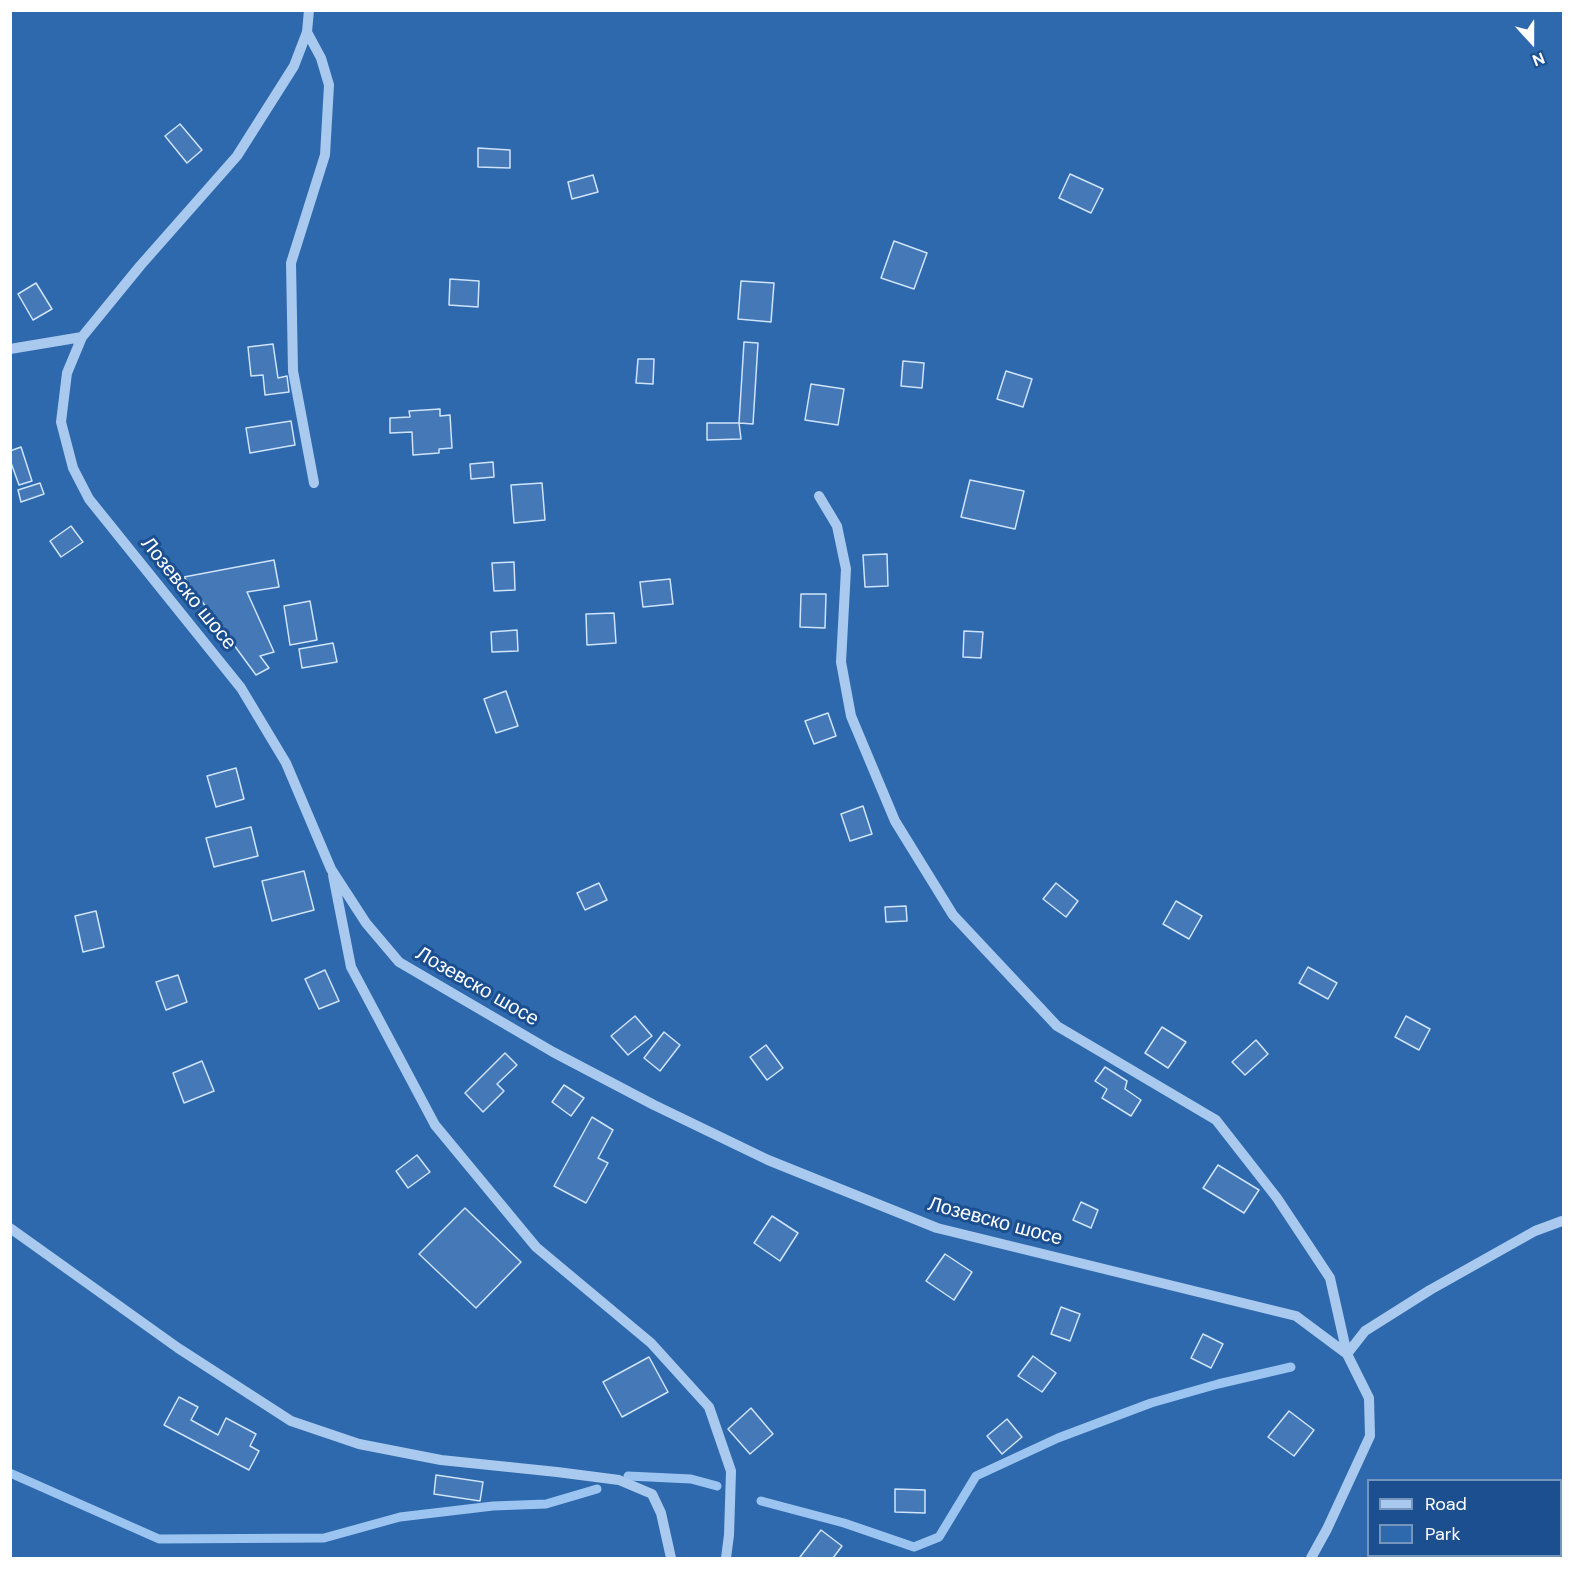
<!DOCTYPE html>
<meta charset="utf-8">
<style>
body{margin:0}
#map{position:relative;width:1574px;height:1569px;overflow:hidden;background:#1b4f8f;font-family:"DM Sans",sans-serif}
canvas{display:block}
.frame{position:absolute;inset:0;border:12px solid #fff;pointer-events:none}
.legend{position:absolute;left:1367px;top:1479px;width:195px;height:78px;box-sizing:border-box;background:#1b4f8f;border:2px solid #7695bc;margin:0;padding:8px 10px;list-style:none;font-size:18px;color:#fff}
.legend li{display:flex;align-items:center;gap:12px;height:30px}
.legend b{width:30px;border:2px solid #7695bc}
.north{position:absolute;left:1502px;top:12px;width:60px;height:60px;-webkit-text-stroke:4px #1b4f8f;paint-order:stroke;rotate:159deg;font-size:16px;font-weight:700;line-height:24px;text-align:center;color:#fff}
.north::after{content:'';display:block;margin:auto;width:21px;height:27px;background:#fff;clip-path:polygon(50% 0,100% 100%,50% 72%,0 100%)}
</style>
<div id="map">
<canvas width="1574" height="1569"></canvas>
<div class="frame"></div>
<ul class="legend">
<li><b style="height:8px;background:#a9c9ee"></b>Road</li>
<li><b style="height:16px;background:#2e69ad"></b>Park</li>
</ul>
<div class="north">N</div>
</div>
<script>
const ctx = document.querySelector('canvas').getContext('2d');
ctx.lineJoin = 'round';
function paint(path, color) { ctx.fillStyle = color; ctx.fill(path, 'evenodd'); }
function stroke(path, color, width, dash) { ctx.strokeStyle = color; ctx.lineWidth = width; ctx.lineCap = dash ? 'butt' : 'round'; ctx.setLineDash(dash || []); ctx.stroke(path); }
function write(font, color, halo, rows, align = 'center') {
  ctx.font = font + ' "DM Sans",sans-serif'; ctx.lineWidth = 6; ctx.setLineDash([]); ctx.textBaseline = 'middle'; ctx.strokeStyle = halo; ctx.fillStyle = color; for (const [text, x, y, turn = 0] of rows) {
    ctx.save(); ctx.translate(x, y); ctx.rotate((+turn || 0) * Math.PI / 180); ctx.textAlign = isNaN(turn) ? turn : align; if (halo) ctx.strokeText(text, 0, 0); ctx.fillText(text, 0, 0); ctx.restore();
  }
}
paint(new Path2D(`
 M11,11H1563V1558H11ZM1368,1480H1560V1556H1368Z`), '#2e69ad');
stroke(new Path2D(`
 M10,1473L159,1539L324,1538L400,1517L493,1506L546,1504L597,1489
 M628,1476L691,1479L717,1486
 M761,1501L844,1523L914,1547L939,1537L976,1476L1058,1438L1151,1403L1218,1384L1291,1367`), '#9cc4f0', 9);
const building = new Path2D(`
 M180,124L202,150L187,163L165,136Z
 M478,148L510,150V168L478,167Z
 M1070,174L1103,189L1091,213L1059,198Z
 M593,175L598,192L572,199L568,182Z
 M894,241L927,253L914,289L881,278Z
 M450,279L479,281L478,307L449,305Z
 M741,281L774,283L771,322L738,319Z
 M36,283L52,309L33,320L18,294Z
 M744,342L758,343L753,424L739,423Z
 M273,344L278,378L287,376L289,392L265,395L263,375L251,376L248,347Z
 M638,359H654L653,384L636,383Z
 M903,361L924,363L922,388L901,386Z
 M1006,371L1032,379L1023,407L997,399Z
 M811,384L844,389L838,425L805,420Z
 M440,409V416L450,415L452,448L439,449V453L413,455L412,432L390,433V418L410,417L409,411Z
 M291,421L295,445L250,453L246,428Z
 M707,423H739L741,439L707,440Z
 M21,447L32,481L19,485L10,460V451Z
 M493,462L494,477L471,479L470,464Z
 M970,480L1024,491L1015,529L961,517Z
 M40,483L44,494L21,502L18,490Z
 M542,483L545,520L514,523L511,485Z
 M71,526L83,542L61,557L50,541Z
 M887,554L888,586L865,587L863,555Z
 M274,560L279,587L247,592L274,652L260,656L269,668L256,675L184,577Z
 M514,562L515,590L494,591L492,563Z
 M670,579L673,604L643,607L640,582Z
 M801,594H826L825,628L800,627Z
 M310,601L317,640L290,645L284,606Z
 M614,613L616,643L587,645L586,614Z
 M517,630L518,651L492,652L491,632Z
 M964,631L983,632L981,658L963,657Z
 M333,643L337,662L302,668L299,649Z
 M506,691L518,726L496,733L484,699Z
 M828,713L836,736L814,744L805,721Z
 M236,768L244,799L216,807L207,776Z
 M863,806L872,834L850,841L841,814Z
 M251,827L258,856L214,867L206,838Z
 M304,871L314,910L272,921L262,881Z
 M599,883L607,900L585,910L577,893Z
 M1056,883L1078,901L1066,917L1043,899Z
 M1176,901L1202,916L1189,939L1163,924Z
 M906,906L907,921L886,922L885,907Z
 M96,911L104,947L83,952L75,916Z
 M1308,967L1337,983L1328,999L1299,983Z
 M325,970L339,1001L319,1009L305,979Z
 M178,975L187,1002L166,1010L156,982Z
 M635,1016L652,1036L628,1055L611,1036Z
 M1406,1016L1430,1029L1419,1050L1395,1037Z
 M1162,1027L1186,1042L1168,1068L1145,1053Z
 M664,1032L680,1045L660,1071L644,1058Z
 M1256,1040L1268,1054L1245,1075L1232,1062Z
 M766,1045L783,1068L767,1080L750,1057Z
 M505,1053L517,1065L497,1084L504,1091L483,1112L465,1093Z
 M202,1061L214,1091L184,1103L173,1073Z
 M1105,1067L1127,1081L1125,1089L1141,1100L1131,1116L1102,1098L1107,1089L1095,1081Z
 M564,1085L584,1098L571,1116L552,1102Z
 M592,1117L613,1130L598,1158L608,1163L586,1203L554,1186Z
 M417,1155L430,1172L408,1188L396,1171Z
 M1218,1165L1259,1190L1244,1213L1203,1188Z
 M1081,1202L1098,1210L1091,1228L1073,1220Z
 M465,1208L521,1262L476,1308L419,1254Z
 M772,1216L798,1233L780,1261L754,1243Z
 M945,1254L972,1272L954,1300L926,1281Z
 M1061,1307L1080,1314L1070,1341L1051,1334Z
 M1203,1334L1223,1344L1211,1368L1191,1358Z
 M1033,1356L1056,1373L1042,1392L1018,1376Z
 M649,1357L668,1392L622,1417L603,1382Z
 M179,1397L198,1407L191,1420L218,1435L226,1418L256,1434L250,1446L259,1451L249,1470L164,1425Z
 M751,1408L773,1434L750,1454L728,1429Z
 M1289,1411L1314,1430L1294,1456L1268,1437Z
 M1007,1419L1022,1437L1002,1454L987,1436Z
 M436,1475L483,1482L480,1501L434,1494Z
 M895,1489L925,1490V1513L895,1512Z
 M821,1530L842,1546L833,1558H802L800,1557Z`);
paint(building, '#4478b7');
stroke(building, '#cfe3fa', 1.5);
stroke(new Path2D(`
 M309,10L307,32L294,66L237,156L140,266L82,337L67,373L61,422L73,468L89,499L241,688L286,763L331,869L366,923L399,962L553,1052L654,1105L768,1160L937,1228L1296,1316L1347,1354L1369,1398L1370,1436L1327,1529L1311,1558
 M307,32L321,58L329,85L325,155L291,263L293,371L314,483
 M10,349L82,337
 M819,496L837,526L846,569L841,662L851,716L895,821L953,915L1057,1026L1216,1120L1277,1198L1330,1278L1347,1354
 M333,875L351,967L435,1125L536,1247L651,1343L709,1407L731,1471L729,1535L726,1558
 M10,1228L178,1348L291,1421L359,1444L441,1460L557,1472L619,1480L652,1494L661,1513L671,1558
 M1347,1354L1365,1331L1430,1290L1535,1231L1562,1221`), '#a9c9ee', 10);
write('20px', '#fff', '#1b4f8f', [
 ["Лозевско шосе",188,594,51],
 ["Лозевско шосе",477,987,30],
 ["Лозевско шосе",995,1222,15]
]);
</script>
